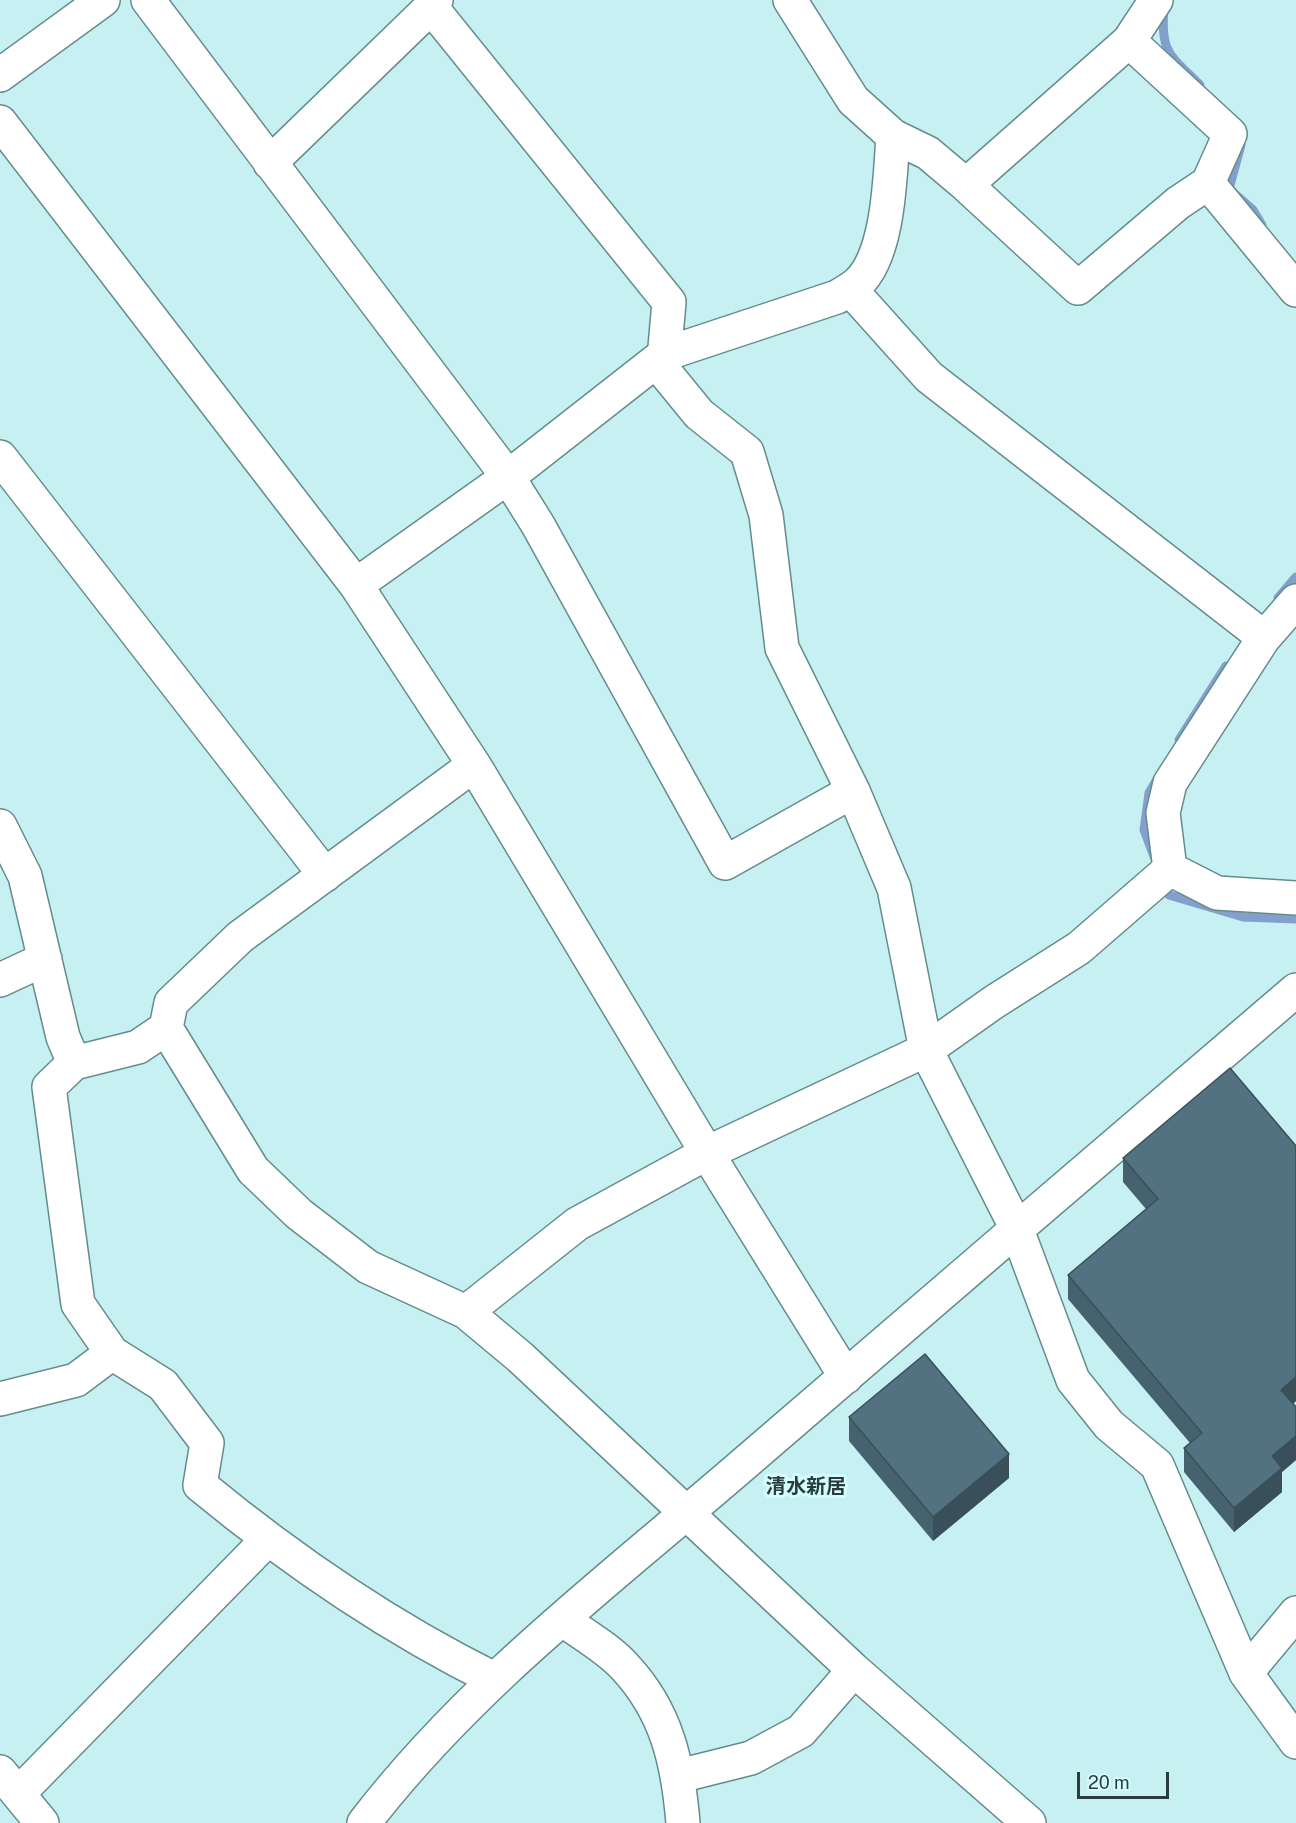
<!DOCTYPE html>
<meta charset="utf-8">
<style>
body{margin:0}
#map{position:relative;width:1296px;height:1823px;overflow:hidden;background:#c6f0f2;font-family:"Public Sans",sans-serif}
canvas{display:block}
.scale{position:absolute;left:1077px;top:1772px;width:92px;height:27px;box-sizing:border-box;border:3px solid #2c3c3d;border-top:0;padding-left:8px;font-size:18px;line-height:21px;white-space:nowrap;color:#2c3c3d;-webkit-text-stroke:4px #d3feff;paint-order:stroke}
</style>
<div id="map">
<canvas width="1296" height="1823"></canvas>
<div class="scale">20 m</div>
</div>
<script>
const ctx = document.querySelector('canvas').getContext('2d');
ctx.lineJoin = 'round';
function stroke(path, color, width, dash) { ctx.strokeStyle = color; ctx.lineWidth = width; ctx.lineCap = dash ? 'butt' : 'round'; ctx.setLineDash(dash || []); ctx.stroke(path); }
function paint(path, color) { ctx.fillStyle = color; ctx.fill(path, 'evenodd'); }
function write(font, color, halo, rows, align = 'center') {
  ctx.font = font + ' "Public Sans","Noto Sans JP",sans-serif'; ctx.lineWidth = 6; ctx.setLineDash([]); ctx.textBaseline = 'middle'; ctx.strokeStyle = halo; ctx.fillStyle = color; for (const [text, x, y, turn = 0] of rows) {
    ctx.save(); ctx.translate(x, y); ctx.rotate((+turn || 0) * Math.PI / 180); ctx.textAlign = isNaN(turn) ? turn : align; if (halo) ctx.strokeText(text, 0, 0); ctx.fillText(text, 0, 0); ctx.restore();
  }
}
stroke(new Path2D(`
 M1164,8C1160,53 1170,55 1200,85
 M1241,145L1229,189L1253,210L1262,225
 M1278,598L1296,577
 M1179,740L1226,666
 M1155,859L1144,830L1149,793L1157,779
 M1165,883L1169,895L1243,917L1296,919`), '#83a0cc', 9);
const minor = new Path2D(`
 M148,0L508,477L538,525L725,863L853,791
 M436,0L431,7L669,302L663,370L699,414L747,452L766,515L782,648L853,791L894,888L926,1050L1016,1227L1073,1380L1109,1425L1157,1465L1246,1673L1296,1742
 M790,0L853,100L893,136L928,153L966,185L1078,288L1178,203L1208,183L1230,134L1129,41
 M0,75L103,0
 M0,122L356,585L474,765L707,1153L846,1377
 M270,163L431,7
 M1208,183L1296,290
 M966,185L1129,41L1156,0
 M850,289L929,377L1257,632L1263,639
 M0,457L325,875
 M356,585L508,477L665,354L837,297C844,293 851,289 857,284C889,256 890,176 893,136
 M1296,601L1263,639L1170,783L1163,813L1170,869L1217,893L1296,898
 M474,765L240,937L171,1003L166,1028L253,1170L299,1214L368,1267L466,1312L520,1357L854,1670L1029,1823
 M0,826L25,876L63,1037L74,1063L49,1087L78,1304L112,1353L163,1385L207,1443L200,1485C291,1560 389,1627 494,1679
 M0,980L45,959
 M74,1063L138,1047L166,1028
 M466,1312L577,1224L707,1153L926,1050L994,1002L1079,948L1170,869
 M0,1399L76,1380L112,1353
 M562,1619C582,1634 608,1648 625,1667C667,1712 678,1763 683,1823
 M1246,1673L1296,1613
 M0,1772L42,1823
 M679,1776L751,1758L801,1731L854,1670
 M18,1794L267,1540
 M364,1823C469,1686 608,1581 738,1469C924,1309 1109,1149 1296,990`);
stroke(minor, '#658c8d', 36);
stroke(minor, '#fff', 33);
paint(new Path2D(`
 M1296,1146V1401L1293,1404L1296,1407V1460L1282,1472V1492L1234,1532L1184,1472V1448L1190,1443L1068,1299V1275L1146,1209L1123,1182V1158Z
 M849,1417L1009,1478L933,1541L849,1441Z`), '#47626f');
paint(new Path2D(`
 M1296,1377V1401L1281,1414V1390Z
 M1296,1436V1460L1282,1472V1492L1234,1532V1508L1272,1456Z
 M1009,1454V1478L933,1541V1517Z`), '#39505a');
const building = new Path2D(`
 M1230,1068L1296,1146V1377L1281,1390L1296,1407V1436L1272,1456L1282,1468L1234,1508L1184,1448L1202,1433L1068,1275L1158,1199L1123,1158Z
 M925,1354L1009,1454L933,1517L849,1417Z`);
paint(building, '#527281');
stroke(building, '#39505a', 1.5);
write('bold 20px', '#2c3c3d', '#d3feff', [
 ["清水新居",806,1487]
]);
</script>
